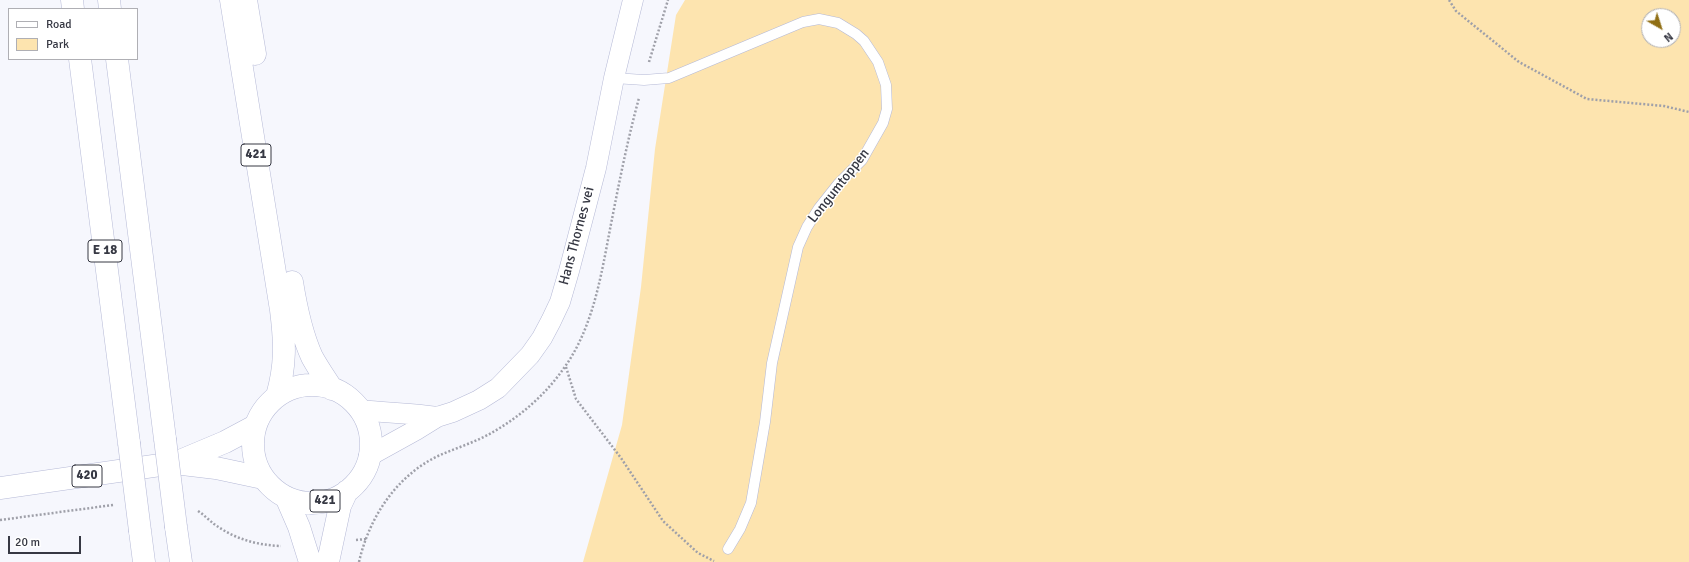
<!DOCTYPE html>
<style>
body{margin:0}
#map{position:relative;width:1689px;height:562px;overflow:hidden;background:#f6f7fd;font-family:Signika,sans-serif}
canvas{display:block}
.legend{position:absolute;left:8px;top:8px;width:130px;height:52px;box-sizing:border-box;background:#fff;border:1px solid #afafb4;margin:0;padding:5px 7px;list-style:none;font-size:12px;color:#363843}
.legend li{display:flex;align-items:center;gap:8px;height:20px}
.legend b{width:20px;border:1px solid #afafb4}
.north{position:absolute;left:1641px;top:8px;width:40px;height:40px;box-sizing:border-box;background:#fff;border:1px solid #afafb4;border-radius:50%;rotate:141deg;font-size:11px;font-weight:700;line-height:16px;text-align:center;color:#363843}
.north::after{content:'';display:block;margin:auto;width:14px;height:18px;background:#906e13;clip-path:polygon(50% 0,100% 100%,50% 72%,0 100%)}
.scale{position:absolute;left:8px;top:536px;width:73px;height:18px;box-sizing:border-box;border:2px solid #363843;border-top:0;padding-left:5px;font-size:12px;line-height:14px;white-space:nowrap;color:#363843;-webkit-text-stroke:3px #fff;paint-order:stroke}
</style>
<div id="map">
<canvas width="1689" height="562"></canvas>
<ul class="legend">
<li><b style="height:5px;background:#fff"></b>Road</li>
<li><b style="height:11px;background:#fde4af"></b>Park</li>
</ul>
<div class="north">N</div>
<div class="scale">20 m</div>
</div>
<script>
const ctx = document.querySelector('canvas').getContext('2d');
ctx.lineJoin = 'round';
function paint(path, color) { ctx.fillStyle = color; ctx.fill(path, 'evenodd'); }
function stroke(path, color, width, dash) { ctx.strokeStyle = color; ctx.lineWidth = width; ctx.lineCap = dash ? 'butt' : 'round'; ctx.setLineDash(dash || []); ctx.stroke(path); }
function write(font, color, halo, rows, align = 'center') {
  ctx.font = font + ' Signika,sans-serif'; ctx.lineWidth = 3; ctx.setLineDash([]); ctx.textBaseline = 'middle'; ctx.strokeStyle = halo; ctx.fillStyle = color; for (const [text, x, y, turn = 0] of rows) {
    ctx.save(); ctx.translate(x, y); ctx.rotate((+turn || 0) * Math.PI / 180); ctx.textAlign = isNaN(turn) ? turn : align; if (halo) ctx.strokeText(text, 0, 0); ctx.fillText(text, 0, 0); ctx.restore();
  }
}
paint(new Path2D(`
 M685,0H1689V562H583L622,425L641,287L655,149L676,15ZM1649,16H1673V40H1649Z`), '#fde4af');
const lane = new Path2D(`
 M614,78L644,80L669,78L803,22L819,19L838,23L856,34L864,41L878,62L886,85L887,109L883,123L862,160L838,184L819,208L807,227L798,247L772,363L765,422L751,503L740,529L728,549`);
const street = new Path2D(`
 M360,410C386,413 411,413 437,417
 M369,456L416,430L437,417L453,412L479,400L498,388L530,355L542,338L551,321L560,302L569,271L596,168L614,78L633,0`);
const primary = new Path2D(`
 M231,0L281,310C285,342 286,365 277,396
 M246,0L255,54
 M292,282C296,307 301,333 312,357C318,368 325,378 332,389
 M253 444a59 59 0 1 1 118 0a59 59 0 1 1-118 0Z
 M175,463L225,442L255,426
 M0,488L174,463L216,468L263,478
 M286,497L299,527L310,562
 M328,562L340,506L347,491`);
const highway = new Path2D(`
 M72,0L73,9
 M109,0L110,9
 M80,59L129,443
 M117,59L165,439
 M176,527L181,562
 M140,531L144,562`);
stroke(lane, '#b5b9d6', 11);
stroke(street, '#b5b9d6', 21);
stroke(primary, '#b5b9d6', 23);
stroke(highway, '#b5b9d6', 23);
stroke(new Path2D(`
 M1449,0L1456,11L1519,62L1587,99L1664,106L1689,112
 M649,62L668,0
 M566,367L576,399L621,458L663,521L698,553L714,561
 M198,511C204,515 209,520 214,524C235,539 256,545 281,546
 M0,520L113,505
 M356,540L366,539
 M359,562C369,518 396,476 438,456C456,448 476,442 493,432C521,416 546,394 564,368C595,325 602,269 612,219C620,178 628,138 639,98`), '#9fa0a9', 2.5, [2, 2]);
stroke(lane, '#fff', 10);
stroke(street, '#fff', 20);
stroke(primary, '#fff', 22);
stroke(highway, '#fff', 22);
const highwayBridge = new Path2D(`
 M165,439L176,527
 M129,443L140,531`);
stroke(highwayBridge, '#b5b9d6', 23, []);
stroke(highwayBridge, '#fff', 22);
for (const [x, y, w] of [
 [256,155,30],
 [105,251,34],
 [87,476,30],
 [325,501,30]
]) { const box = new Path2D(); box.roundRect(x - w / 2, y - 11, w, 22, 3); ctx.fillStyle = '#fff'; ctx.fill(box); stroke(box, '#363843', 1); }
write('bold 13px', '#363843', null, [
 ["421",256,155],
 ["E 18",105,251],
 ["420",87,476],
 ["421",325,501]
]);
write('14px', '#363843', '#fff', [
 ["Longumtoppen",839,186,-52],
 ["Hans Thornes vei",577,236,-75]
]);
</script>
